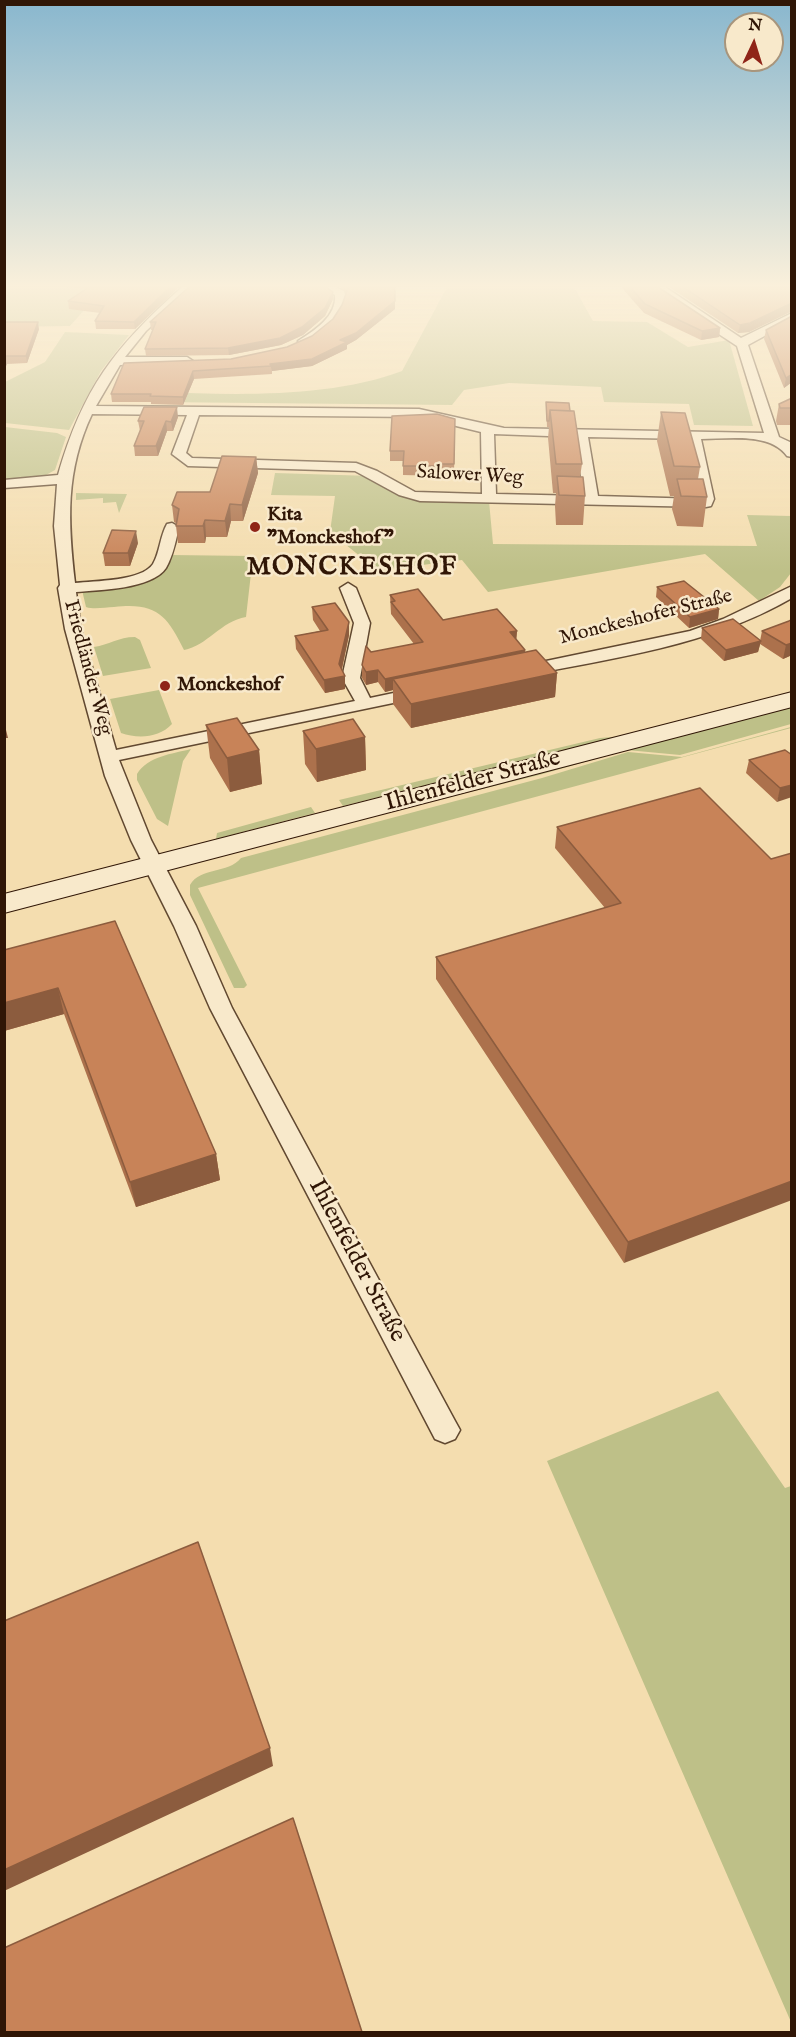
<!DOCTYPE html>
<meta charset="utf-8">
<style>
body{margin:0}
#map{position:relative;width:796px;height:2037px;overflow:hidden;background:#f4ddaf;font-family:"IM FELL English",serif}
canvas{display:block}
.frame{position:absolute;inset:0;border:6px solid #301606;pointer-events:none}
.north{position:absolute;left:724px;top:12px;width:60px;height:60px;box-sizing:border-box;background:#f8e9cb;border:2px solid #a8957c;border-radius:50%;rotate:4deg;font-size:16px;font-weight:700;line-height:24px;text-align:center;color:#301606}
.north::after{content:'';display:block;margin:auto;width:21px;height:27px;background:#8f2418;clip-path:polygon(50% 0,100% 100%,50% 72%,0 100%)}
</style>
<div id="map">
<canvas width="796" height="2037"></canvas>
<div class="frame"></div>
<div class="north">N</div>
</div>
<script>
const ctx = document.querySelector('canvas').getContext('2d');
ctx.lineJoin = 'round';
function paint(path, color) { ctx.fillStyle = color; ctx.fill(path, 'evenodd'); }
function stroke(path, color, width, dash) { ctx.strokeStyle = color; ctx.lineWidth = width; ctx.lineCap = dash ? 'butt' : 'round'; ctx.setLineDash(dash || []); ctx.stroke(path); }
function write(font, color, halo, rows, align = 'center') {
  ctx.font = font + ' "IM FELL English",serif'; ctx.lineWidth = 5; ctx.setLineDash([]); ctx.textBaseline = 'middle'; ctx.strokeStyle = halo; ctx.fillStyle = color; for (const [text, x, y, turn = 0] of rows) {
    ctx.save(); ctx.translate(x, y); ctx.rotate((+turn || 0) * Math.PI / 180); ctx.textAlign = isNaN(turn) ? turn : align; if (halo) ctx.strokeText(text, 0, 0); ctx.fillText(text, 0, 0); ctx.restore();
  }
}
paint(new Path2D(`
 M4,287H116L86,308L70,326L5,327Z
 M447,287H574L593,321L647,322L688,347L729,340L753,426L694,425L689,404L604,402L601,387L509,383L464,390L452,405L156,402L160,392C235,395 331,398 402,371Z
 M65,332L129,335L101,371L69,430L5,423V382L45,362Z
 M5,427L57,433L66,437L55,470L46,475L5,481Z
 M275,473L372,476L412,499L489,501L493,544L757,546L747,515L791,516V573L780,587L759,601L705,554L488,592L462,560L358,573L366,561L330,532L335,496L271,495Z
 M76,493L127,494L119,513L116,502L103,503V498L76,500Z
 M171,555L253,556L246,617C221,621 207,646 184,650C167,615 156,602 114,607C105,607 95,610 86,607L82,590L132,584Z
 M135,637L140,640L151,668L103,676L94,647C109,645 118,637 135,637Z
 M159,690L172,724C159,738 138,739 121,733L110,699Z
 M791,705V724L680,755L627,750L539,775L409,807Z
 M791,727V728L198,888L247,985L244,988H234L190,895V885C200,867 228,874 241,858L542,778L628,752L682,757Z
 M623,736L343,806L339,800L600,738Z
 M191,749L183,761L168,826L157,819L137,780V774C148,756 172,754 191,749Z
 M311,807L315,813L216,839L217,833Z
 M718,1391L785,1488L791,1486V2022L547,1461Z`), '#bec088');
const minor = new Path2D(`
 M182,287H194L146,331L125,357H187L193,361L191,364L120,365L96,406L419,409L504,428L764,433L737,346L661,296L654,287H665L741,338L792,313V321L748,345L779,437L792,443V457L787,456C770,432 727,439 701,439L714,499L711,506L706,507L420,501L399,495L355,471L188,466L172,454L187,415L92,414C65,471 68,522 75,583C94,581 142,581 153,564C160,552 160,536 167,524L172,523L179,527C176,540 173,556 166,568C152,589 100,590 76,592L81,629L116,750L355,701L342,678L354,623L340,588L348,583L356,588L370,623L360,678L370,698L422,687L431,692L422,697L119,760L151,840L196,926L232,1008L455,1421L460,1430L455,1439L445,1443L435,1439L210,1008L174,926L131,840L105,776L65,629L58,588L60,585L54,526L57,484L4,488V480L58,475C83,388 114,348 182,287ZM199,415L419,417L481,432L482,494L415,492L377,471L356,463L192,458L186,453ZM494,434L575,437L584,496L496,494ZM588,437L687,439L700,499L598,496Z
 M320,287H335L344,291C352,310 318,349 298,345V341C314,331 337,316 335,295Z
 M792,586V598C709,646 614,658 522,676L514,671L522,666L690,631L723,619Z`);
const secondary = new Path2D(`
 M792,692V707L4,913V894Z`);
stroke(minor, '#614830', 3);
stroke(secondary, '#301606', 2);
paint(minor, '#f8e9cb');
paint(secondary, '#f8e9cb');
paint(new Path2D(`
 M61,287H179L135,329H96L95,321L100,313L69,309L68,301L87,289Z
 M340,287H395V309L356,340L347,345V349L312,366L272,371V374L194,379L183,405L151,404V402H112L111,394L231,359L287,347L312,336L333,319L342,305L347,294Z
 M621,287H659L661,289L720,328L719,337L701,340L644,313Z
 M669,287H792V311L749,332L738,333Z
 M333,299L325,316L303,335L281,345L229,355L146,356L145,349L153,330H151L150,322Z
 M792,316V382L784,388L764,339L766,330Z
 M4,322L39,329L27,363L7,364L4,370Z
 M792,398V425H777L776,421L779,404Z
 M546,402L570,411L582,464L580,477L585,496L583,525H556L555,506L556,493H553L548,438L549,427H547Z
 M661,412L700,467L698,479L707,497L703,527L677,526L672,509L674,496H670L657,441Z
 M178,417L173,431H167L158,456H135L134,446L140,431L138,421Z
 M455,419L454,474H441V476L403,475V461H390V451Z
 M256,457L258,473L243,521H231L227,537H206L205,543H178L176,526V523L174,522L172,505L210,492Z
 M138,543L130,566H105L103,553Z
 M657,587L719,609L718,619L689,628L656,597Z
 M390,595L443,620L517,631L516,640L525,650V652L557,673L555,697L411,728L393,704V690L385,692L378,682L366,685L362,678V665L414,644L391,614Z
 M312,607L349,622V635L342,669L345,689L325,693L296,649L295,636L320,631L313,620Z
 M792,619V655L783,659L760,644L758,652L724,661L701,639L702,628L760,641L762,631L789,621Z
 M206,725L259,750L262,784L230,792L210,758Z
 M303,731L365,737L366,770L317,782L305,764Z
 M792,755L777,802L746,773L749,760Z
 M557,827L771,859L624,1263L436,979V957L605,908L555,848Z
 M115,921L216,1154L220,1180L136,1207L64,1014L4,1031V950Z`), '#ac714c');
paint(new Path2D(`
 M170,287H179L135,329L134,322Z
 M333,292V299L325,316L303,335L281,345L229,355L228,348Z
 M395,301V309L356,340L347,345V349L312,366L272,371L270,364Z
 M792,303V311L749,332L738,333L740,325Z
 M38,322L39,329L27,363L26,356Z
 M720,328L719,337L701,340L702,331Z
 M6,356L7,364L4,370V359Z
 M193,371L194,379L183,405V397Z
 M792,374V382L784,388L786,378Z
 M177,407L178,417L173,431L171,422Z
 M166,421L167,431L158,456L156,446Z
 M256,457L258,473L243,521L242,505Z
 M230,504L231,521L227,537L225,521Z
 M205,520L206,537L205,543L203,526Z
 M136,531L138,543L130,566L128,553Z
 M719,609L718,619L689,628L690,617Z
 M349,622V635L340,677L345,676V689L325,693L324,680L339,664Z
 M517,631L516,643L510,632Z
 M761,641L758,652L724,661L726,650Z
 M792,643V655L783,659L786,645Z
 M525,650L524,662L393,679V690L385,692V679Z
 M378,670V682L366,685V672Z
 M557,673L555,697L411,728V704Z
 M4,722L8,738H4Z
 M365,737L366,770L317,782L316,749Z
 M259,750L262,784L230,792L227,758Z
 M792,785V797L777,802L780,788Z
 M58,988L64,1014L4,1031V1003Z
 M216,1154L220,1180L136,1207L130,1182Z
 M792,1181V1200L624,1263L628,1242Z
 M270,1748L273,1766L4,1891V1870Z`), '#8c5c3e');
const building = new Path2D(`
 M89,287H170L134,322L95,321L104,306L68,301Z
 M189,287H326L333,292L325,308L302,327L280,338L228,348L145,349L156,322H150Z
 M347,287H395V301L356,333L340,340L347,342L312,359L270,364L271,366L193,371L183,397L150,396L151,394H111L124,363L231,359L287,347L312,336L333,319L342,305L348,288Z
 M630,287H659L661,289L720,328L702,331L645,304Z
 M683,287H792V303L750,323L740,325Z
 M792,316V326H791L792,328V374L786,378L766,330Z
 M4,322H38L26,356H6L4,359Z
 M792,398V408H780L779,404Z
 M546,402L569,403L570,411L550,410L549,421H547Z
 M144,407H177L171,422L166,421L156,446H134L144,421H138Z
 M550,410L574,411L582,464H556Z
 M661,412L685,413L700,467L674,466Z
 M437,414L455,419L454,464H441V466H403L404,451H390L392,416Z
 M222,456L256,457L242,505L230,504L225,521L205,520L203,526H176L179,509L172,505L177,492H210Z
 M557,476L583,477L585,496L559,495Z
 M677,479H703L707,497L681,496Z
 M112,530L136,531L128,553H103Z
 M684,581L719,609L690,617L657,587Z
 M418,589L443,620L497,609L517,631L510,632L525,650L385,679L378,670L366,672L362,665L366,646L371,652L423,642L391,602L395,601L390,595Z
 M335,603L349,622L339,664L345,676L324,680L295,636L328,630L312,607Z
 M733,619L761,641L726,650L702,628Z
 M792,619V643L786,645L762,631L789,621Z
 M536,650L557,673L411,704L393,679Z
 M237,718L259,750L227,758L206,725Z
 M353,719L365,737L316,749L303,731Z
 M785,750L792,755V785L780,788L749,760Z
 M700,788L771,859L792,853V1181L628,1242L436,957L621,903L557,827Z
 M115,921L216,1154L130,1182L58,988L4,1003V950Z
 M198,1542L270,1748L4,1870V1621Z
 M293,1818L362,2032H4V1948Z`);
paint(building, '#c88358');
stroke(building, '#8c5c3e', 1.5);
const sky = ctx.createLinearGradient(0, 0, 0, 572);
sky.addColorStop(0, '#89b7ce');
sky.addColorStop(0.5, '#faf0db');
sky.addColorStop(1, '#faf0db00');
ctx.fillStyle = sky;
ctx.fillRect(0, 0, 796, 572);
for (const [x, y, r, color] of [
 [255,527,6,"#8f2418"],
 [165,686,6,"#8f2418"]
]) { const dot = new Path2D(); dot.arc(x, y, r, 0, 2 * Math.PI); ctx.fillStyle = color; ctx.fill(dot); stroke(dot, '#f8e9cb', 2); }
write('20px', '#301606', '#f8e9cb', [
 ["Salower Weg",470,476,3],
 ["Monckeshofer Straße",646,618,-14],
 ["Friedländer Weg",87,668,75]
]);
write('bold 20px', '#301606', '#f8e9cb', [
 ["Kita",267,516],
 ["\"Monckeshof\"",267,539],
 ["Monckeshof",177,686]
], 'left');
write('24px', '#301606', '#f8e9cb', [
 ["Ihlenfelder Straße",473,782,-15],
 ["Ihlenfelder Straße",356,1261,62]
]);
ctx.letterSpacing = '1.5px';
write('bold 26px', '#301606', '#f8e9cb', [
 ["MONCKESHOF",352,569]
]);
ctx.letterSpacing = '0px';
</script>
